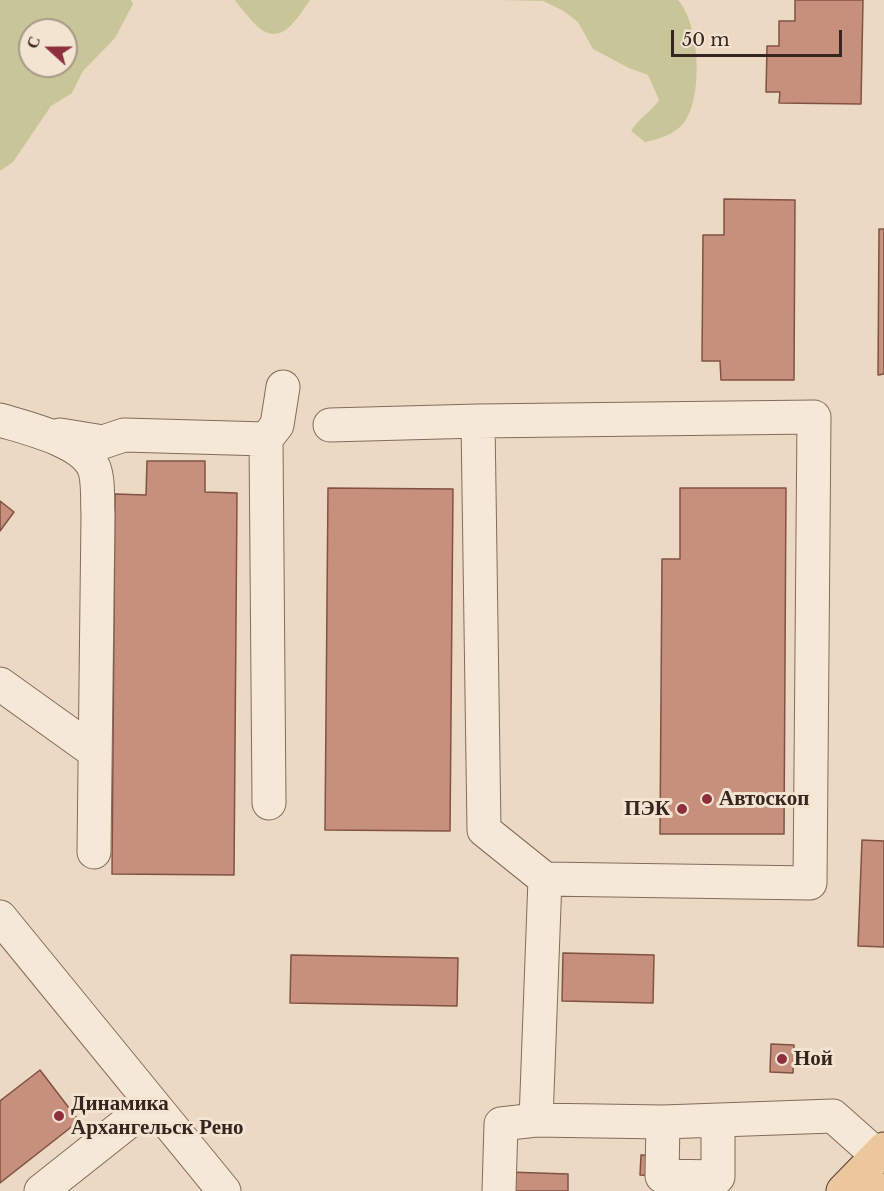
<!DOCTYPE html>
<meta charset="utf-8">
<style>
body{margin:0}
#map{position:relative;width:884px;height:1191px;overflow:hidden;background:#ebd9c3;font-family:"Libre Baskerville",serif}
canvas{display:block}
.north{position:absolute;left:18px;top:18px;width:60px;height:60px;box-sizing:border-box;background:#f3e4d2;border:2px solid #a7988a;border-radius:50%;rotate:291deg;font-size:16px;font-weight:700;line-height:24px;text-align:center;color:#34261e}
.north::after{content:'';display:block;margin:auto;width:21px;height:27px;background:#8e2f3e;clip-path:polygon(50% 0,100% 100%,50% 72%,0 100%)}
.scale{position:absolute;left:671px;top:30px;width:171px;height:27px;box-sizing:border-box;border:3px solid #34261e;border-top:0;padding-left:8px;font-size:18px;line-height:21px;white-space:nowrap;color:#34261e;-webkit-text-stroke:4px #f3e4d2;paint-order:stroke}
</style>
<div id="map">
<canvas width="884" height="1191"></canvas>
<div class="north">С</div>
<div class="scale">50 m</div>
</div>
<script>
const ctx = document.querySelector('canvas').getContext('2d');
ctx.lineJoin = 'round';
function paint(path, color) { ctx.fillStyle = color; ctx.fill(path, 'evenodd'); }
function stroke(path, color, width, dash) { ctx.strokeStyle = color; ctx.lineWidth = width; ctx.lineCap = dash ? 'butt' : 'round'; ctx.setLineDash(dash || []); ctx.stroke(path); }
function write(font, color, halo, rows, align = 'center') {
  ctx.font = font + ' "Libre Baskerville",serif'; ctx.lineWidth = 6; ctx.setLineDash([]); ctx.textBaseline = 'middle'; ctx.strokeStyle = halo; ctx.fillStyle = color; for (const [text, x, y, turn = 0] of rows) {
    ctx.save(); ctx.translate(x, y); ctx.rotate((+turn || 0) * Math.PI / 180); ctx.textAlign = isNaN(turn) ? turn : align; if (halo) ctx.strokeText(text, 0, 0); ctx.fillText(text, 0, 0); ctx.restore();
  }
}
paint(new Path2D(`
 M0,0H131L133,4L115,38L83,71L72,93L51,106L13,162L0,171ZM30,30H66V66H30Z
 M235,0H310C290,30 275,51 247,15C243,10 238,5 235,0Z
 M501,0H678C700,24 704,98 683,124C673,135 659,139 645,142L631,131C638,119 651,112 659,100L648,75L629,68L593,49L578,22L562,10L543,1Z`), '#c8c698');
const building = new Path2D(`
 M795,0H863L861,104L779,103L780,92H766L767,46H779V21H795Z
 M724,199L795,200L794,380H721L720,361H702L703,235H724Z
 M879,229H884V374L878,375Z
 M147,461H205V492L237,493L234,875L112,874L115,494L146,495Z
 M328,488L453,489L450,831L325,830Z
 M680,488H786L784,834H660L662,559H680Z
 M0,501L14,512L0,531Z
 M862,840L884,841V947L858,946Z
 M563,953L654,955L653,1003L562,1001Z
 M291,955L458,958L457,1006L290,1003Z
 M771,1044L794,1045L793,1073L770,1072Z
 M40,1070L79,1121L0,1183V1101Z
 M641,1155L654,1156L653,1176L640,1175Z
 M508,1172L568,1174V1191H507Z`);
paint(building, '#c6907c');
stroke(building, '#815243', 1.5);
const minor = new Path2D(`
 M0,420C27,428 83,441 94,468C99,481 97,501 98,515L94,852
 M330,425L478,421L484,830L545,879L810,883L814,417L478,421
 M60,435L103,442L124,435L266,439L277,425L283,387
 M266,439L269,803
 M0,684L95,752
 M0,917L224,1191
 M536,1120L545,879
 M663,1122L662,1176L718,1177V1121
 M41,1191L152,1103
 M499,1191L501,1124L536,1120L663,1122L833,1116L878,1156`);
const major = new Path2D(`
 M843,1191L884,1149
 M883,1191L884,1190`);
stroke(minor, '#846b5b', 35);
stroke(major, '#523a2f', 35);
stroke(minor, '#f6e8d6', 33);
stroke(major, '#ecc79d', 33);
for (const [x, y, r, color] of [
 [707,799,6,"#8e2f3e"],
 [682,809,6,"#8e2f3e"],
 [782,1059,6,"#8e2f3e"],
 [59,1116,6,"#8e2f3e"]
]) { const dot = new Path2D(); dot.arc(x, y, r, 0, 2 * Math.PI); ctx.fillStyle = color; ctx.fill(dot); stroke(dot, '#f3e4d2', 2); }
write('bold 21px', '#34261e', '#f3e4d2', [
 ["Автоскоп",719,799],
 ["ПЭК",670,809,"right"],
 ["Ной",794,1059],
 ["Динамика",71,1104],
 ["Архангельск Рено",71,1128]
], 'left');
</script>
